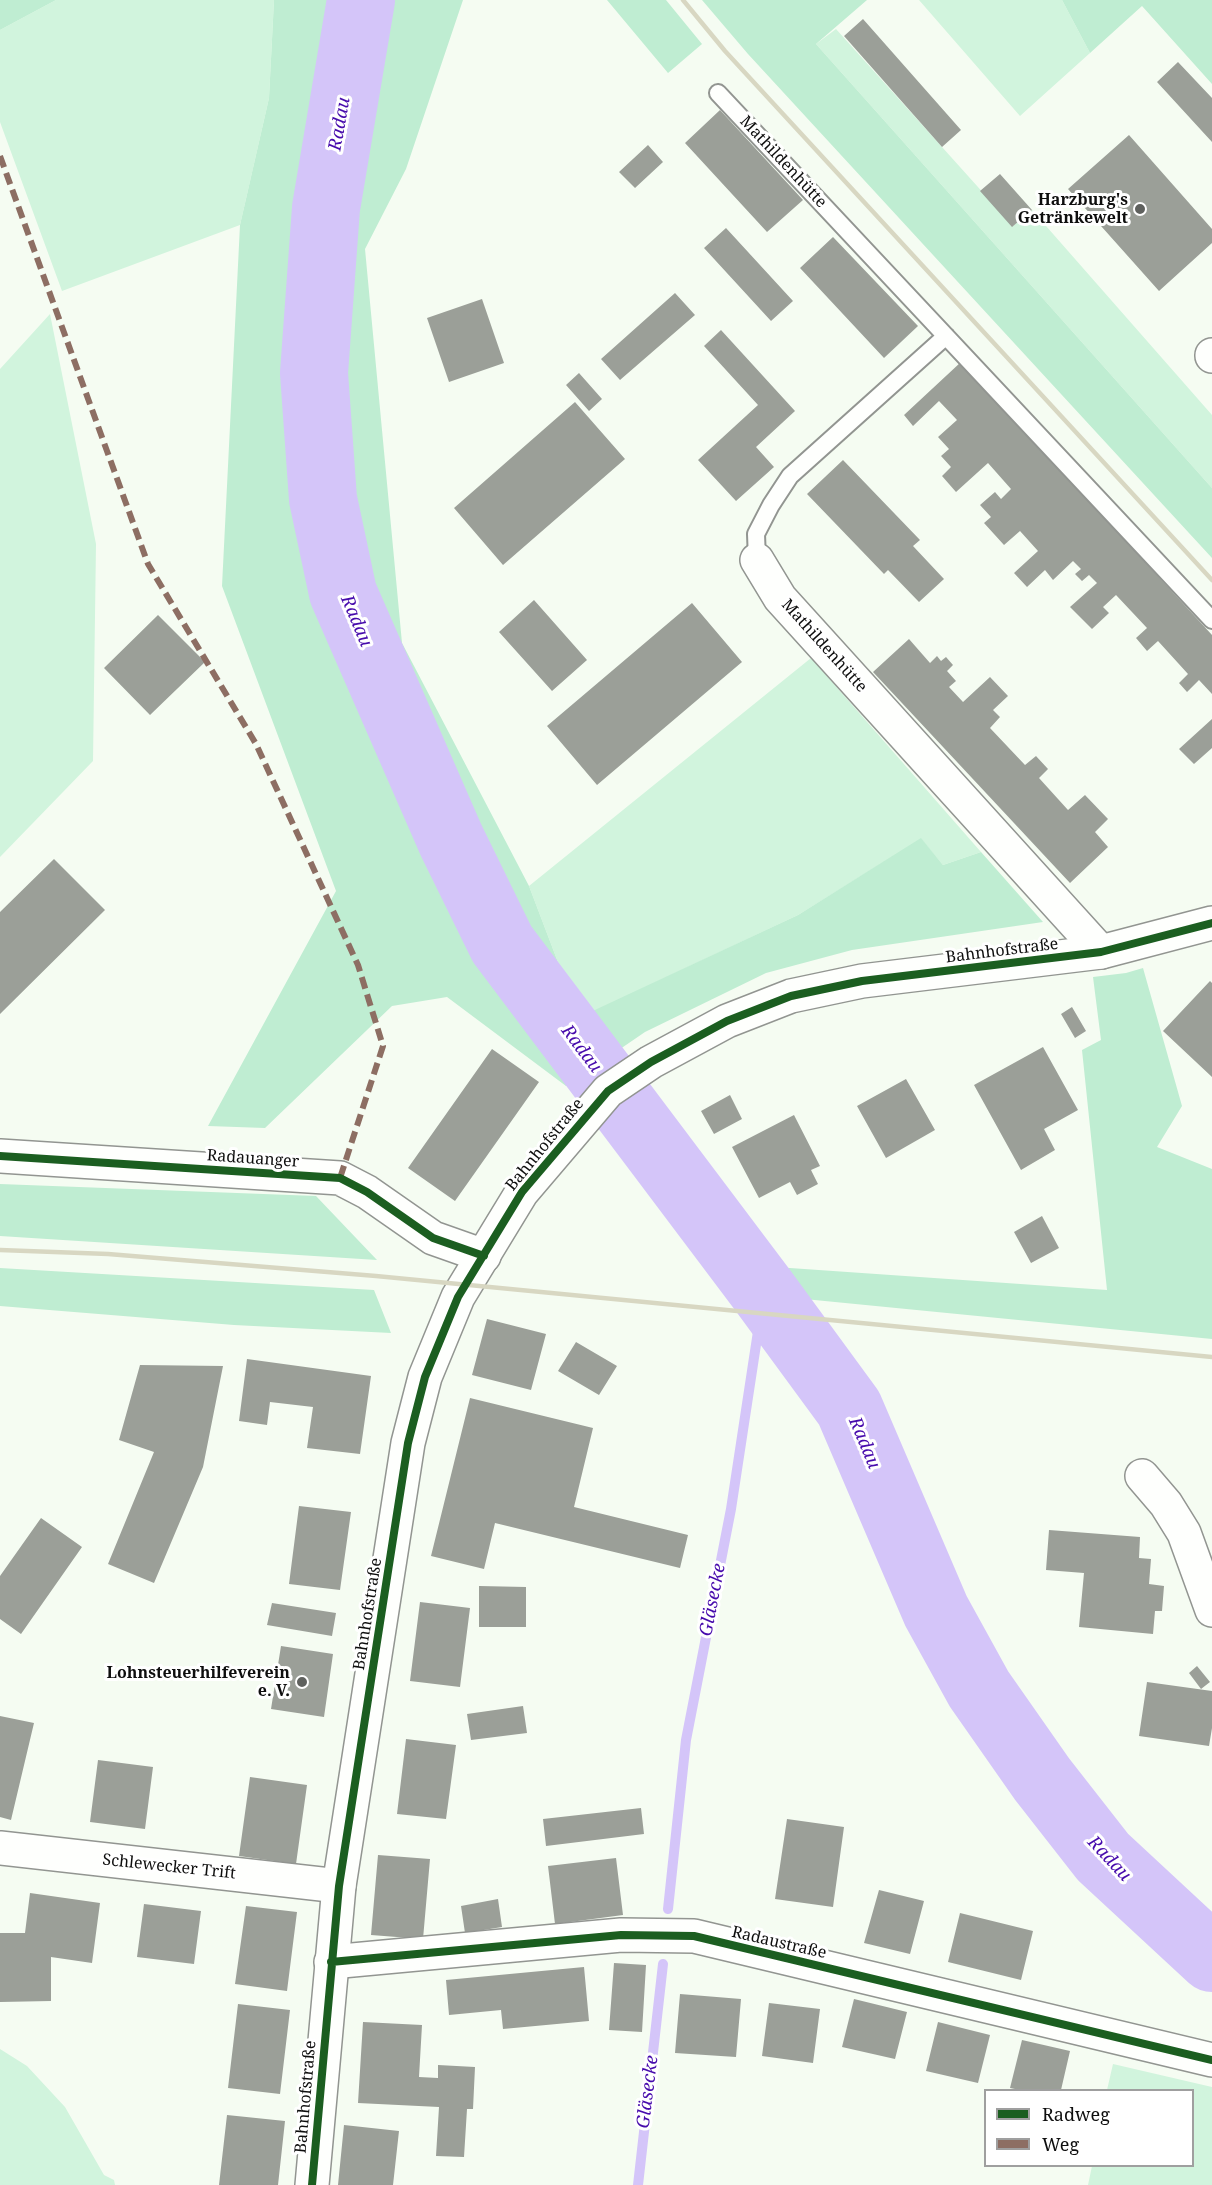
<!DOCTYPE html>
<meta charset="utf-8">
<style>
body{margin:0}
#map{position:relative;width:1212px;height:2185px;overflow:hidden;background:#f5fcf2;font-family:"Noto Serif",serif}
canvas{display:block}
.legend{position:absolute;left:984px;top:2089px;width:210px;height:78px;box-sizing:border-box;background:#fff;border:2px solid #9f9f9f;margin:0;padding:8px 10px;list-style:none;font-size:18px;color:#0e0e0e}
.legend li{display:flex;align-items:center;gap:12px;height:30px}
.legend b{width:30px;border:2px solid #9f9f9f}
</style>
<div id="map">
<canvas width="1212" height="2185"></canvas>
<ul class="legend">
<li><b style="height:8px;background:#1b5e20"></b>Radweg</li>
<li><b style="height:8px;background:#8d6e63"></b>Weg</li>
</ul>
</div>
<script>
const ctx = document.querySelector('canvas').getContext('2d');
ctx.lineJoin = 'round';
function paint(path, color) { ctx.fillStyle = color; ctx.fill(path, 'evenodd'); }
function stroke(path, color, width, dash) { ctx.strokeStyle = color; ctx.lineWidth = width; ctx.lineCap = dash ? 'butt' : 'round'; ctx.setLineDash(dash || []); ctx.stroke(path); }
function write(font, color, halo, rows, align = 'center') {
  ctx.font = font + ' "Noto Serif",serif'; ctx.lineWidth = 6; ctx.setLineDash([]); ctx.textBaseline = 'middle'; ctx.strokeStyle = halo; ctx.fillStyle = color; for (const [text, x, y, turn = 0] of rows) {
    ctx.save(); ctx.translate(x, y); ctx.rotate((+turn || 0) * Math.PI / 180); ctx.textAlign = isNaN(turn) ? turn : align; if (halo) ctx.strokeText(text, 0, 0); ctx.fillText(text, 0, 0); ctx.restore();
  }
}
paint(new Path2D(`
 M56,0H274L269,98L240,225L62,291L0,122V30Z
 M919,0H1062L1090,53L1020,116Z
 M836,29L1013,226L1032,210L1212,415V488L816,44Z
 M50,314L96,544L93,761L0,857V369Z
 M811,658L981,852L943,865L921,839L798,915L582,1017L564,978L529,886Z
 M0,2049L27,2066L65,2107L104,2175L114,2180L115,2185H0Z
 M1113,2064L1212,2087V2185H1088L1092,2166H1192V2090H1107Z`), '#d1f4dd');
paint(new Path2D(`
 M0,0H56L0,30Z
 M274,0H463L406,169L365,249L402,643L529,886L564,978L582,1016L798,915L921,838L943,865L981,852L1043,922L852,950L766,973L645,1032L566,1086L447,997L392,1006L265,1128L208,1126L336,891L222,586L240,225L269,98Z
 M607,0H666L702,44L668,73Z
 M702,0H867L816,44L1212,488V558L748,54Z
 M1062,0H1212V84L1142,6L1090,53Z
 M1143,968L1182,1106L1157,1147L1212,1169V1339L784,1297L761,1266L1107,1290L1082,1050L1101,1040L1093,977L1126,973Z
 M0,1184L316,1196L377,1260L0,1236Z
 M0,1268L374,1290L391,1333L234,1325L0,1306Z`), '#bfedd2');
stroke(new Path2D(`
 M668,1909L686,1740L731,1509L764,1292
 M638,2185L663,1964`), '#d4c5f9', 10);
stroke(new Path2D(`
 M361,0L326,208L314,373L323,499L343,593L451,840L502,944L764,1292L849,1408L936,1611L979,1689L1042,1779L1103,1857L1212,1958`), '#d4c5f9', 68);
paint(new Path2D(`
 M863,19L961,130L942,147L844,36Z
 M1178,62L1212,98V142L1157,82Z
 M720,110L803,200L767,232L685,143Z
 M1129,135L1212,229V243L1159,291L1068,189Z
 M648,145L663,162L635,188L619,172Z
 M1000,174L1032,210L1012,227L980,191Z
 M726,228L793,301L771,321L704,248Z
 M833,237L918,326L884,358L800,268Z
 M675,293L695,315L620,380L601,359Z
 M482,299L504,363L449,382L427,318Z
 M721,330L795,411L756,447L774,467L736,501L698,460L758,405L704,346Z
 M961,362L1212,635V694L1199,680L1187,692L1179,683L1188,674L1158,641L1147,651L1136,638L1147,628L1116,595L1103,607L1109,613L1092,629L1070,607L1097,583L1089,575L1082,581L1075,574L1081,569L1073,561L1053,580L1045,570L1027,587L1014,573L1038,551L1020,531L1004,545L984,523L991,517L980,505L995,492L1001,499L1011,489L988,463L956,492L942,476L951,467L941,456L949,449L938,437L957,420L939,401L913,426L904,415Z
 M579,373L602,399L589,411L566,385Z
 M575,402L625,459L503,565L454,508Z
 M843,460L920,540L913,546L944,579L919,602L888,570L884,574L807,494Z
 M534,600L587,660L552,691L499,632Z
 M692,603L742,662L597,785L547,726Z
 M158,615L205,662L150,715L104,668Z
 M909,639L930,663L937,656L941,661L946,657L953,665L947,671L956,681L949,687L963,702L990,677L1008,696L993,710L1000,717L990,728L1025,765L1036,756L1048,769L1039,778L1068,810L1085,795L1108,819L1095,832L1108,847L1070,883L873,672Z
 M1212,719V748L1194,764L1179,749Z
 M54,859L105,910L0,1014V912Z
 M1210,981L1212,983V1077L1163,1031Z
 M1072,1007L1086,1031L1075,1038L1061,1014Z
 M1043,1047L1078,1110L1044,1129L1055,1150L1021,1170L974,1085Z
 M492,1049L539,1082L455,1201L408,1168Z
 M906,1079L935,1130L886,1158L857,1106Z
 M730,1095L742,1119L714,1134L701,1111Z
 M794,1115L820,1166L811,1170L818,1184L797,1195L790,1182L759,1198L732,1147Z
 M1042,1216L1059,1248L1031,1263L1014,1232Z
 M487,1319L546,1334L531,1390L472,1375Z
 M576,1342L617,1366L599,1395L558,1371Z
 M247,1359L371,1376L360,1454L307,1448L313,1407L270,1402L267,1425L239,1421Z
 M140,1365L223,1366L203,1467L154,1583L108,1564L154,1452L119,1440Z
 M470,1398L593,1428L574,1507L688,1535L680,1568L495,1523L484,1569L431,1556Z
 M299,1506L351,1512L340,1590L289,1584Z
 M41,1518L82,1547L21,1634L0,1619V1576Z
 M1049,1530L1140,1537L1139,1558L1151,1559L1149,1584L1164,1586L1162,1611H1155L1153,1634L1079,1627L1084,1573L1046,1570Z
 M479,1586L526,1587V1627H479Z
 M420,1602L470,1608L460,1687L410,1681Z
 M272,1603L336,1613L332,1636L267,1625Z
 M281,1646L333,1654L324,1717L271,1709Z
 M1197,1666L1210,1682L1201,1689L1189,1673Z
 M1147,1682L1212,1691V1728L1209,1746L1139,1736Z
 M523,1706L527,1733L471,1740L467,1714Z
 M0,1716L34,1723L11,1820L0,1817Z
 M406,1739L456,1745L446,1819L397,1814Z
 M98,1760L153,1767L145,1829L90,1822Z
 M250,1777L307,1785L296,1864L239,1856Z
 M641,1808L644,1834L546,1846L543,1819Z
 M787,1819L844,1827L833,1907L775,1899Z
 M378,1855L430,1859L423,1939L371,1935Z
 M616,1858L623,1915L555,1924L548,1866Z
 M879,1890L924,1901L910,1954L864,1943Z
 M30,1893L100,1903L92,1963L51,1957V2001L0,2002V1933H25Z
 M498,1899L502,1927L465,1933L461,1906Z
 M144,1904L201,1911L194,1964L137,1957Z
 M246,1906L297,1912L287,1991L235,1984Z
 M960,1913L1033,1931L1021,1980L948,1962Z
 M614,1963L646,1965L642,2032L609,2030Z
 M584,1967L589,2021L503,2029L501,2010L449,2015L446,1980Z
 M680,1994L741,1999L736,2057L675,2053Z
 M854,1999L907,2012L895,2059L842,2047Z
 M769,2003L820,2009L813,2063L762,2056Z
 M238,2004L290,2010L280,2094L228,2088Z
 M363,2022L422,2025L419,2077L438,2078V2065L475,2067L473,2109H467L464,2157L436,2156L439,2107L358,2103Z
 M938,2022L990,2035L978,2083L926,2071Z
 M1022,2040L1070,2051L1061,2090H1020L1010,2088Z
 M227,2115L285,2121L278,2185H219Z
 M344,2125L399,2131L393,2185H338Z`), '#9b9f98');
const service = new Path2D(`
 M718,93L1212,620
 M757,560L756,534L771,505L790,476L946,336`);
const minor = new Path2D(`
 M1212,355V356
 M757,560L780,598L1101,952
 M0,1156L340,1178L367,1192L433,1238L484,1256
 M1142,1476L1166,1504L1184,1533L1212,1610
 M0,1848L339,1886
 M331,1962L621,1935L694,1936L1212,2060`);
const tertiary = new Path2D(`
 M312,2185L339,1886L408,1443L425,1377L458,1297L522,1192L608,1091L651,1062L727,1021L791,996L862,981L1101,952L1212,923`);
stroke(service, '#929591', 20);
stroke(minor, '#929591', 36);
stroke(tertiary, '#929591', 36);
stroke(service, '#fefffd', 16);
stroke(minor, '#fefffd', 33);
stroke(tertiary, '#fefffd', 33);
stroke(new Path2D(`
 M683,0L725,51L1212,580
 M0,1250L108,1254L376,1276L1212,1357`), '#d8d7c2', 4.5);
stroke(new Path2D(`
 M0,156L148,564L256,744L358,965L383,1046L340,1178`), '#8d6e63', 6, [12, 6]);
stroke(new Path2D(`
 M0,1156L340,1178L367,1192L433,1238L484,1256
 M331,1962L621,1935L694,1936L1212,2060
 M312,2185L339,1886L408,1443L425,1377L458,1297L522,1192L608,1091L651,1062L727,1021L791,996L862,981L1101,952L1212,923`), '#1b5e20', 8);
for (const [x, y, r, color] of [
 [1140,209,6,"#5f615e"],
 [302,1682,6,"#5f615e"]
]) { const dot = new Path2D(); dot.arc(x, y, r, 0, 2 * Math.PI); ctx.fillStyle = color; ctx.fill(dot); stroke(dot, '#fff', 2); }
write('16px', '#0e0e0e', '#fff', [
 ["Mathildenhütte",783,162,47],
 ["Mathildenhütte",824,646,48],
 ["Bahnhofstraße",1002,951,-7],
 ["Bahnhofstraße",545,1145,-51],
 ["Radauanger",253,1159,4],
 ["Bahnhofstraße",368,1614,-81],
 ["Schlewecker Trift",169,1867,6],
 ["Radaustraße",779,1943,13],
 ["Bahnhofstraße",306,2097,-85]
]);
write('bold 16px', '#0e0e0e', '#fff', [
 ["Harzburg's",1128,200],
 ["Getränkewelt",1128,218],
 ["Lohnsteuerhilfeverein",290,1673],
 ["e. V.",290,1691]
], 'right');
write('italic 18px', '#470bac', '#fff', [
 ["Radau",340,124,-80],
 ["Radau",356,621,67],
 ["Radau",581,1049,53],
 ["Radau",864,1443,67],
 ["Gläsecke",713,1600,-79],
 ["Radau",1109,1859,47],
 ["Gläsecke",648,2092,-83]
]);
</script>
